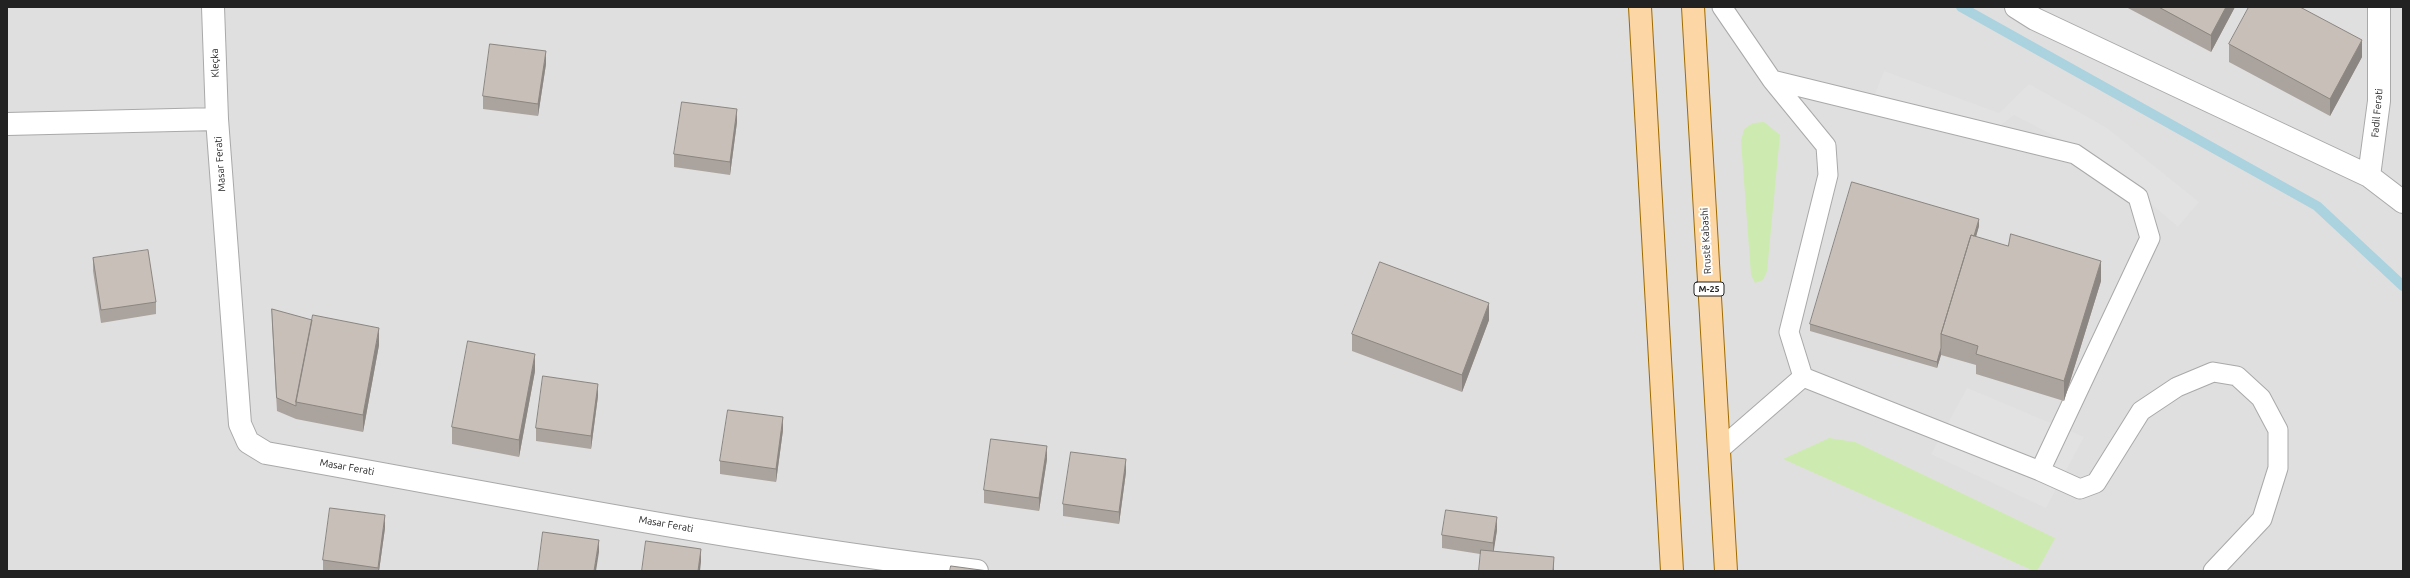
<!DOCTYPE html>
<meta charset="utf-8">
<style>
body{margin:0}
#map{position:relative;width:2410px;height:578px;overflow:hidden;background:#f2efe9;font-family:Ubuntu,sans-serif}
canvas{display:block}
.frame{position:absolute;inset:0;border:8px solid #222;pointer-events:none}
</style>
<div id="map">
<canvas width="2410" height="578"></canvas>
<div class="frame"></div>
</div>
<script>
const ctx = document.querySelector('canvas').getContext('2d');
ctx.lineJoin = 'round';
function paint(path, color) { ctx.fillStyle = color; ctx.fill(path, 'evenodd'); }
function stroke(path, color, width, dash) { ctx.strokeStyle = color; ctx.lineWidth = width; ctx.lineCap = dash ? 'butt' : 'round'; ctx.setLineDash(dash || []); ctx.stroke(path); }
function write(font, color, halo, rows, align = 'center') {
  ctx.font = font + ' Ubuntu,sans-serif'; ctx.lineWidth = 4; ctx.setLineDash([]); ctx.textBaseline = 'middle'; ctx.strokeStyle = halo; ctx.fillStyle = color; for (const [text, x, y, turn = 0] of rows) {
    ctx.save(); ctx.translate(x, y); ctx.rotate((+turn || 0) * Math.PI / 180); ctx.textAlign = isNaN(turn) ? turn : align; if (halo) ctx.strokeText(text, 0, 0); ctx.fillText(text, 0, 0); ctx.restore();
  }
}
paint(new Path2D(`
 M7,7H2403V571H7Z`), '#e0dfdf');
paint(new Path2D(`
 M1764,122L1780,135L1767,271L1763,280L1755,283L1751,275L1741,141L1744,129L1753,123Z
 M1829,438L1855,442L2055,538L2037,571H2034L1783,459Z`), '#cdebb0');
paint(new Path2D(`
 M1884,71L1999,113L2029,84L2107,128L2199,202L2178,227L2099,159L2014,115L1985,138L1874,96Z
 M1967,388L2084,437L2046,508L1931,454Z`), '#e2e2e2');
stroke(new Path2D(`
 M1961,7L2317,206L2403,286`), '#aad3df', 10);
const lane = new Path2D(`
 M1772,80L2075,154L2138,197L2150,238L2040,471L1803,377
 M1719,450L1803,377L1789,332L1828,175L1826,146L1772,80L1722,7
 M2040,471L2080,489L2096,483L2141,411L2177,387L2213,372L2237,376L2261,398L2278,430V468L2262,519L2213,571`);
const street = new Path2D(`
 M213,7L217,119
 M2016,7L2035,19L2369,176
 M2379,7V101L2369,176L2403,202
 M7,124L217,119L240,424L248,442L266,453C503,495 739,543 977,571`);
const primary = new Path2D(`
 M1640,7L1672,571
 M1693,7L1726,571`);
stroke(lane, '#a9a9a9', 21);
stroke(street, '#a9a9a9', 24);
stroke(primary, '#a06b00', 24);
stroke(lane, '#fff', 19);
stroke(street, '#fff', 22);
stroke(primary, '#fcd6a4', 22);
paint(new Path2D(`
 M2126,7H2235L2211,52Z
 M2229,44L2362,57L2330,116L2229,62Z
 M546,64L538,116L483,109V96Z
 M737,122L730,175L674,167V154Z
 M1979,226L1976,237L2101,281L2064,401L1976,374V365L1941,355L1937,368L1810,331V324Z
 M93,258L156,302V314L101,323L93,271Z
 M272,309L379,345L363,432L296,419L277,411L272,322Z
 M1489,320L1462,392L1352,351V334Z
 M535,371L519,457L452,444V427Z
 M598,396L591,449L536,441V428Z
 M783,430L776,482L720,474V461Z
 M1047,459L1039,511L984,503V490Z
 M1126,472L1119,524L1063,516V504Z
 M385,528L379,571H323V560Z
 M1497,530L1493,552L1554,571L1480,554L1442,548V535Z`), '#aba49e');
paint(new Path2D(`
 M2226,7H2235L2211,52V35Z
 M2362,40V57L2330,116V99Z
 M546,51V64L538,116V104Z
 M737,109V122L730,175V162Z
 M1979,219V226L1947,336Z
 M2101,261V281L2064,401V381Z
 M1489,303V320L1462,392V375Z
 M379,328V345L363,432V415Z
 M1941,348V355L1937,368V362Z
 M535,354V371L519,457V440Z
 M598,384V396L591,449V436Z
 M783,417V430L776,482V469Z
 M1047,446V459L1039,511V498Z
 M1126,459V472L1119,524V512Z
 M385,515V528L379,571H378Z
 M1497,517V530L1493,556V543Z
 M599,540V552L596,571H594Z
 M701,549V562L700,571H698Z
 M1554,557V571H1553Z`), '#8b8681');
const building = new Path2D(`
 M2159,7H2226L2211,35Z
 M2249,7H2300L2362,40L2330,99L2229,44Z
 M490,44L546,51L538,104L483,96Z
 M682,102L737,109L730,162L674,154Z
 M1852,182L1979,219L1974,236L1971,235L1941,334V348L1937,362L1810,324Z
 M2011,234L2101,261L2064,381L1976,354L1978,346L1941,334L1971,235L2008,246Z
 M148,250L156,302L101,310L93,258Z
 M1380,262L1489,303L1462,375L1352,334Z
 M272,309L312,320L296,402V406L277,398Z
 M313,315L379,328L363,415L296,402Z
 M468,341L535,354L519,440L452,427Z
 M543,376L598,384L591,436L536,428Z
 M728,410L783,417L776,469L720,461Z
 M991,439L1047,446L1039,498L984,490Z
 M1071,452L1126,459L1119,512L1063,504Z
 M330,508L385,515L378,568L323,560Z
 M1446,510L1497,517L1493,543L1442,535Z
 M543,532L599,540L594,571H538Z
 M646,541L701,549L698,571H642Z
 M1481,550L1554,557L1553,571H1479Z
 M951,566L988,571H950Z`);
paint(building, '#c7bfb8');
stroke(building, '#8b8681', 1);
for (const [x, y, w] of [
 [1709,289,30]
]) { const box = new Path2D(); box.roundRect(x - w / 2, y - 7, w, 14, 3); ctx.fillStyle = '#fff'; ctx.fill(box); stroke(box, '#222', 1); }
write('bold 9px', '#222', null, [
 ["M-25",1709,289]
]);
write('10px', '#222', '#fff', [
 ["Kleçka",215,63,-92],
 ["Fadil Ferati",2377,113,-85],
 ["Masar Ferati",220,164,-94],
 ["Rrustë Kabashi",1706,241,-93],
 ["Masar Ferati",347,467,10],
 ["Masar Ferati",666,524,10]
]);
</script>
